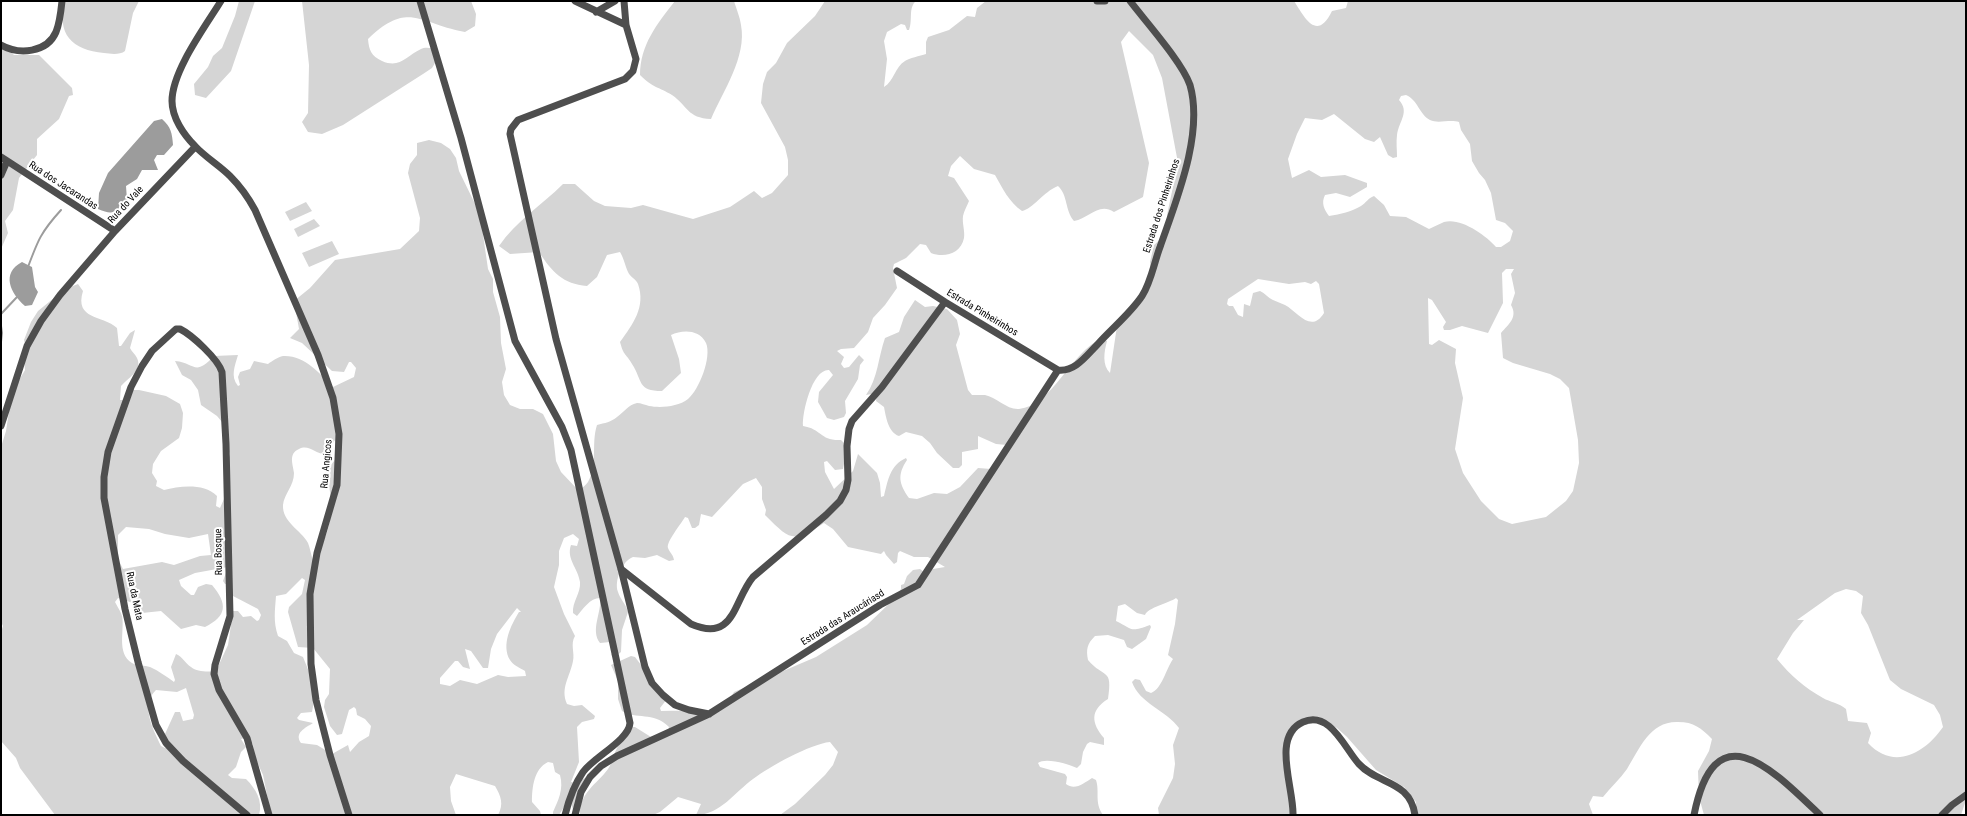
<!DOCTYPE html>
<meta charset="utf-8">
<style>
body{margin:0}
#map{position:relative;width:1967px;height:816px;overflow:hidden;background:#fff;font-family:"Roboto Condensed",sans-serif}
canvas{display:block}
.frame{position:absolute;inset:0;border:2px solid #000;pointer-events:none}
</style>
<div id="map">
<canvas width="1967" height="816"></canvas>
<div class="frame"></div>
</div>
<script>
const ctx = document.querySelector('canvas').getContext('2d');
ctx.lineJoin = 'round';
function paint(path, color) { ctx.fillStyle = color; ctx.fill(path, 'evenodd'); }
function stroke(path, color, width, dash) { ctx.strokeStyle = color; ctx.lineWidth = width; ctx.lineCap = dash ? 'butt' : 'round'; ctx.setLineDash(dash || []); ctx.stroke(path); }
function write(font, color, halo, rows, align = 'center') {
  ctx.font = font + ' "Roboto Condensed",sans-serif'; ctx.lineWidth = 4; ctx.setLineDash([]); ctx.textBaseline = 'middle'; ctx.strokeStyle = halo; ctx.fillStyle = color; for (const [text, x, y, turn = 0] of rows) {
    ctx.save(); ctx.translate(x, y); ctx.rotate((+turn || 0) * Math.PI / 180); ctx.textAlign = isNaN(turn) ? turn : align; if (halo) ctx.strokeText(text, 0, 0); ctx.fillText(text, 0, 0); ctx.restore();
  }
}
paint(new Path2D(`
 M65,1H139L133,13L125,51C120,55 111,54 104,53C72,50 56,34 65,1Z
 M239,1H255L231,71L206,98L195,95L194,84L208,67L213,56L222,48L235,16Z
 M302,1H471L476,14L475,26L465,32C419,24 409,0 368,39C369,50 371,56 382,61C400,69 406,56 421,49C424,47 429,48 433,48L438,58L432,68L423,74L343,125L322,134L308,132L302,122L308,113L309,65Z
 M675,1H734C736,8 740,17 741,25C747,57 723,91 711,119C687,118 688,106 672,95C659,87 653,88 640,75C640,45 657,24 675,1Z
 M825,1H916C908,8 913,20 909,30H907L905,25L901,24L887,32L884,41L887,59L884,87C894,81 895,67 905,61C909,58 920,56 926,54V42L928,37L949,30L967,16L975,17L977,8L986,1H1294C1305,18 1317,42 1332,11L1346,8L1348,1H1966V800L1961,815H1704L1699,797L1698,771L1709,751L1712,739C1701,728 1694,722 1678,722C1650,721 1640,748 1627,769C1620,779 1611,787 1603,797L1593,796L1589,804L1593,815H1416V802L1404,787L1376,770L1347,737L1337,728L1325,721L1299,726L1288,746L1293,815H1159L1158,808L1173,778L1175,764L1173,745L1179,728C1167,711 1139,703 1132,682L1135,679L1140,680L1146,691L1151,693C1162,689 1166,669 1173,659L1168,655L1175,624L1178,600L1176,598C1169,603 1147,608 1145,615L1137,613L1125,604L1118,606L1116,621C1133,629 1129,633 1150,625L1151,627L1146,639L1132,649L1127,647L1124,640L1108,635L1095,636C1087,644 1086,649 1088,660C1104,679 1113,667 1108,699C1090,710 1091,723 1104,738V745L1090,742L1087,744L1083,752L1081,764L1077,768C1069,764 1045,757 1038,763L1040,767L1065,774L1067,777L1066,784C1075,791 1084,783 1092,778L1096,780C1100,792 1094,802 1103,815H780L795,804L825,775L833,765L838,752L830,742C810,744 769,767 753,779C735,792 720,815 696,815L701,804L678,797L660,812L653,815H580C579,793 597,784 608,769C611,765 612,759 614,755C618,744 625,735 633,727H635L651,737L668,731L669,727C653,711 636,720 622,711L618,699V681L611,665L631,656L635,657L667,699L660,708L661,711C683,710 702,712 724,708L734,692L816,657L867,625L895,598L901,589V585L904,584L907,576L913,570L920,569L927,574L933,569L945,567L928,557H914L900,551L898,553L897,562L894,564L886,555L884,551L881,554L848,547L833,529L824,523C793,543 791,541 765,515L766,510L762,499V487L756,478L743,484L712,517L701,514L699,525L695,528H692L688,518L685,517C681,524 666,542 668,548C670,553 673,554 674,560L669,561L657,555L645,558L633,557C622,561 614,581 618,592C620,599 626,604 628,612L622,630L621,652L615,657L611,655L616,650L610,642L600,643C590,630 602,612 600,598C590,598 583,609 577,616L573,613C572,602 581,593 580,582C578,568 566,559 571,545L577,546L579,539L573,534L564,538L559,551V565L554,587L564,614L575,636C570,644 575,653 573,661C570,677 560,688 567,704L574,706L582,705L595,716L594,719L582,722L577,727L579,762L571,782L576,783L595,772V775L574,810H573L571,802H567L559,815H553V812C558,801 564,789 560,775L555,772L553,763L548,762C534,769 532,787 532,802L540,811L541,815H498C504,804 501,796 495,786L456,774L450,787L451,801L456,815H271L263,775L254,755L253,744L245,738L241,739L246,747L241,752L236,767L228,775L232,778L246,779C256,789 263,801 259,815H55L20,768L16,758L1,741V632L3,626L1,622V447L6,431L10,405L18,382L25,370L24,360L26,348L24,340L31,322L38,311L65,289L78,284L83,291C74,320 103,315 117,328L119,346H121L130,333L135,330L130,348C132,352 135,354 137,358C143,370 127,379 121,386L120,400H123L132,390H139L166,396L180,404L183,413L182,428L179,438L161,451L153,464L152,473L157,481L156,486L164,490C180,486 204,483 217,496L216,506L220,508L224,499L225,471L230,454L222,435V422L217,416L201,405L198,390L191,380L182,375L175,361C196,363 194,377 214,356L238,355C235,366 230,376 238,386L240,385L238,377L240,372L250,369L254,361L268,364C272,361 278,357 283,356C305,355 319,373 333,387L354,377L356,368L351,362H349L344,372L332,371L302,343L290,338L299,329L294,301L310,288L335,260L400,249L419,231L420,218L408,173L410,164L417,155V143L429,140L441,143L450,149L456,158L459,171L480,214L488,269L493,279V292L500,317L501,343L506,369L502,382L504,395L510,405L520,409H533L543,414L553,434L556,461L561,472L579,491C582,488 586,485 588,482C598,465 591,443 597,425C605,423 611,422 617,417C624,412 628,405 637,403C641,403 645,405 649,406C660,408 678,407 688,399C699,390 712,357 706,343C699,329 682,330 671,335L679,359L681,373L662,391C637,391 643,381 632,364C626,353 624,357 620,342C633,324 646,307 638,284C636,279 630,277 628,272C625,265 624,259 620,252L607,255L597,277L587,286C563,284 552,272 539,252L510,254L499,246C516,221 542,205 563,184H575L594,201L605,206L631,208L643,205L693,219L730,207L754,191L762,198L772,193L788,175V160L785,147L761,103L763,84L767,72L776,63L787,43L815,16ZM1129,31L1153,55L1162,78L1178,163L1167,215L1170,228L1165,235L1154,245L1150,262L1151,274L1140,296L1117,326L1110,373C1102,365 1104,352 1107,341L1102,338C1070,353 1052,406 1019,409C1007,410 996,397 985,395C981,395 976,395 972,395L968,390L956,345L960,334L957,320L947,309L933,306L925,307L915,300L904,317L899,332L885,338C878,358 878,378 866,395L877,393L876,401L884,407C886,417 888,432 899,436L906,432L922,436L930,443L937,453L953,468H959L962,465V452L978,449V436L996,444L1007,445L991,469L978,468L960,487L947,494L934,493L917,499L909,498C899,484 897,475 907,460L906,458C890,465 888,480 884,496L881,497L880,483L877,473L858,454L853,471L834,489L825,472L824,462L827,461L835,470L843,469L845,459V444L841,440C820,441 822,429 803,426C802,413 812,369 829,370L833,375L819,392L818,402L827,418L834,420L844,417L846,413L845,401L858,379L860,365L864,360L859,355L849,367L844,368L841,364L844,357L837,351L841,349L854,348L868,332L873,318L885,305L897,288L893,268L894,264L906,258L920,244L926,245L931,253C944,258 961,254 964,238C965,231 962,223 963,216C964,211 967,206 969,201L954,178L948,176L951,166L960,156L974,169L995,175C1003,189 1009,202 1022,211C1033,209 1043,192 1058,186C1068,195 1065,211 1074,221C1089,219 1098,202 1114,212L1143,197L1149,163L1121,42ZM1406,95C1418,100 1419,114 1430,120C1438,124 1450,119 1459,122L1461,130L1470,144L1472,161L1479,173L1485,180L1491,193L1496,220L1505,223L1513,231L1510,241L1501,247H1496C1486,235 1460,217 1444,222C1439,224 1434,227 1429,229L1406,217L1390,216L1384,205L1374,196C1368,198 1366,203 1361,206C1351,212 1341,214 1329,216C1324,209 1321,203 1325,195L1336,193L1350,197L1367,187V183L1345,175L1321,177L1309,170L1292,178L1288,159L1297,134L1305,118L1322,120L1334,114L1365,139L1374,142L1380,137L1388,155L1393,158L1397,157C1397,150 1396,142 1397,135C1399,121 1410,112 1399,100L1401,96ZM1506,269H1514L1511,274L1515,293L1511,305C1518,317 1509,324 1501,333L1503,358L1513,363L1550,374L1560,379L1569,388L1578,440L1579,463L1573,491L1566,501L1546,517L1512,524L1499,519L1481,501L1463,473L1455,449L1463,398L1455,363L1456,349L1439,340L1432,345L1429,344L1428,298L1432,300L1446,322L1443,327L1444,330H1450L1462,326L1488,333L1503,303L1502,273ZM1258,279L1289,284L1305,282L1311,284L1316,281L1319,284L1324,313C1311,334 1298,312 1285,305C1281,303 1277,302 1273,300C1268,298 1265,293 1260,291L1253,293L1250,306L1244,304L1243,317L1238,315L1233,306H1229L1227,304L1228,299ZM335,440L337,457L325,473C332,488 333,516 327,532C324,541 318,551 313,560C311,555 310,548 308,543C301,530 282,522 283,505C284,494 294,486 294,473C293,464 288,454 299,449C309,444 315,454 325,454ZM126,527L149,529L165,534L189,538L208,534L211,555L200,556L174,565L162,562L123,569L118,559V535ZM228,567L223,581L225,584H229L233,596L258,609L261,615L259,620L257,621L251,616L243,617L238,611H233L228,645L216,671C208,672 197,672 191,667C185,663 183,657 176,654L171,667L175,680L174,682C167,677 159,671 150,667C145,665 137,666 132,663C116,653 125,630 122,616C121,612 117,606 115,602L118,598L133,603L142,613L161,611L181,629L196,625L205,627C227,616 228,604 212,585L206,584L198,587L194,595H191L181,586L179,580L195,573ZM302,578L305,580L302,594L289,607L288,612L298,647L313,648L330,669L329,694L325,700L324,707L330,726L337,735L342,734L349,710L354,707L356,709L357,715L365,719L371,726L369,736L359,742L350,752L348,745L332,754L317,745L301,743C294,733 305,728 313,723L299,720L297,718L301,713L312,712L315,695L314,684L303,657L294,653L287,641L278,636C273,622 275,610 276,596L286,594ZM1846,589L1856,591L1863,596L1861,613L1868,625L1890,680L1901,689L1934,705L1940,715L1943,727C1925,753 1894,771 1868,743L1871,733L1867,723L1848,721L1846,709C1839,703 1830,702 1823,698C1805,688 1790,675 1777,659L1793,633L1804,620H1797L1835,593ZM517,608L521,612H519C511,625 501,645 510,660C513,665 520,668 525,671L526,676L508,677L498,675L477,684L460,680L450,686L440,684V678L455,661H458L463,667L470,669L465,649L471,651L483,668H488L491,649L497,634ZM186,688L194,715L193,719L183,721L180,712H175L165,734L168,747L165,748L161,746C153,729 140,705 156,690L177,692Z
 M1,48H7L14,55H39L72,88L73,95L69,96L59,119L37,139V155L19,178L13,210L5,221L8,233L1,249Z
 M306,202L312,211L290,221L285,212Z
 M314,219L320,226L298,237L294,229Z
 M332,241L339,254L309,267L302,253Z`), '#d5d5d5');
paint(new Path2D(`
 M162,119C171,127 172,133 173,145L164,155H157L154,160L158,170H142L137,179L126,186L127,200C116,212 114,216 98,209L99,193L108,173L154,121Z
 M22,262L32,267L35,287L38,292L32,305L25,306C10,293 1,273 22,262Z`), '#9c9c9c');
stroke(new Path2D(`
 M28,267C38,240 41,232 61,210
 M1,314L17,297
 M1,326L2,333L1,342`), '#9c9c9c', 2);
stroke(new Path2D(`
 M221,1C205,27 172,71 172,101C172,118 184,135 195,146C205,157 219,165 230,176C240,186 248,197 255,210L318,355L333,398L339,434L337,485L317,553L310,594L311,664L316,700L330,755L349,815
 M420,1L461,138L515,341L562,427L571,450L630,723C629,740 594,757 583,772C574,785 569,799 565,815
 M575,1L626,25
 M624,1L626,25L636,59L633,71L625,79L518,120L511,129L510,134L556,339L621,569L645,667L652,683L663,695L675,705L689,710L709,714
 M1097,1H1105
 M596,12L615,1
 M1,45C19,55 47,53 56,32C60,22 61,11 62,1
 M1,157L115,231
 M1,175L7,161
 M897,271L945,302L1058,370C1075,372 1086,356 1097,345C1111,329 1130,314 1142,296C1151,282 1154,263 1160,247C1176,201 1204,134 1190,85C1182,62 1146,22 1130,1
 M1,426L27,346L41,321L60,295L115,231L195,147
 M621,569L691,624C735,643 733,601 753,577L826,515L840,501L846,490L848,480L847,446L849,429L852,421L882,387L945,302
 M247,815L183,761L166,743L156,725L138,662L125,609L104,498V477L108,452L131,387L142,366L152,351L176,329H180C192,335 218,359 222,372L226,444L230,616L215,665L214,674L219,690L247,738L269,815
 M575,815L581,792L590,777L601,766L617,756L709,714L880,605L918,585L1058,370
 M1293,815C1294,788 1271,736 1303,722C1330,710 1345,749 1359,764C1378,785 1410,780 1415,815
 M1694,815C1715,709 1773,770 1820,815
 M1942,815L1952,805L1966,795`), '#4e4e4e', 7);
write('10px', '#000', '#fff', [
 ["Rua dos Jacarandas",63,186,33],
 ["Rua do Vale",126,205,-47],
 ["Estrada dos Pinheirinhos",1162,206,-72],
 ["Estrada Pinheirinhos",982,313,31],
 ["Rua Angicos",327,464,-85],
 ["Rua Bosque",219,552,-91],
 ["Rua da Mata",134,596,78],
 ["Estrada das Araucáriasd",843,618,-32]
]);
</script>
